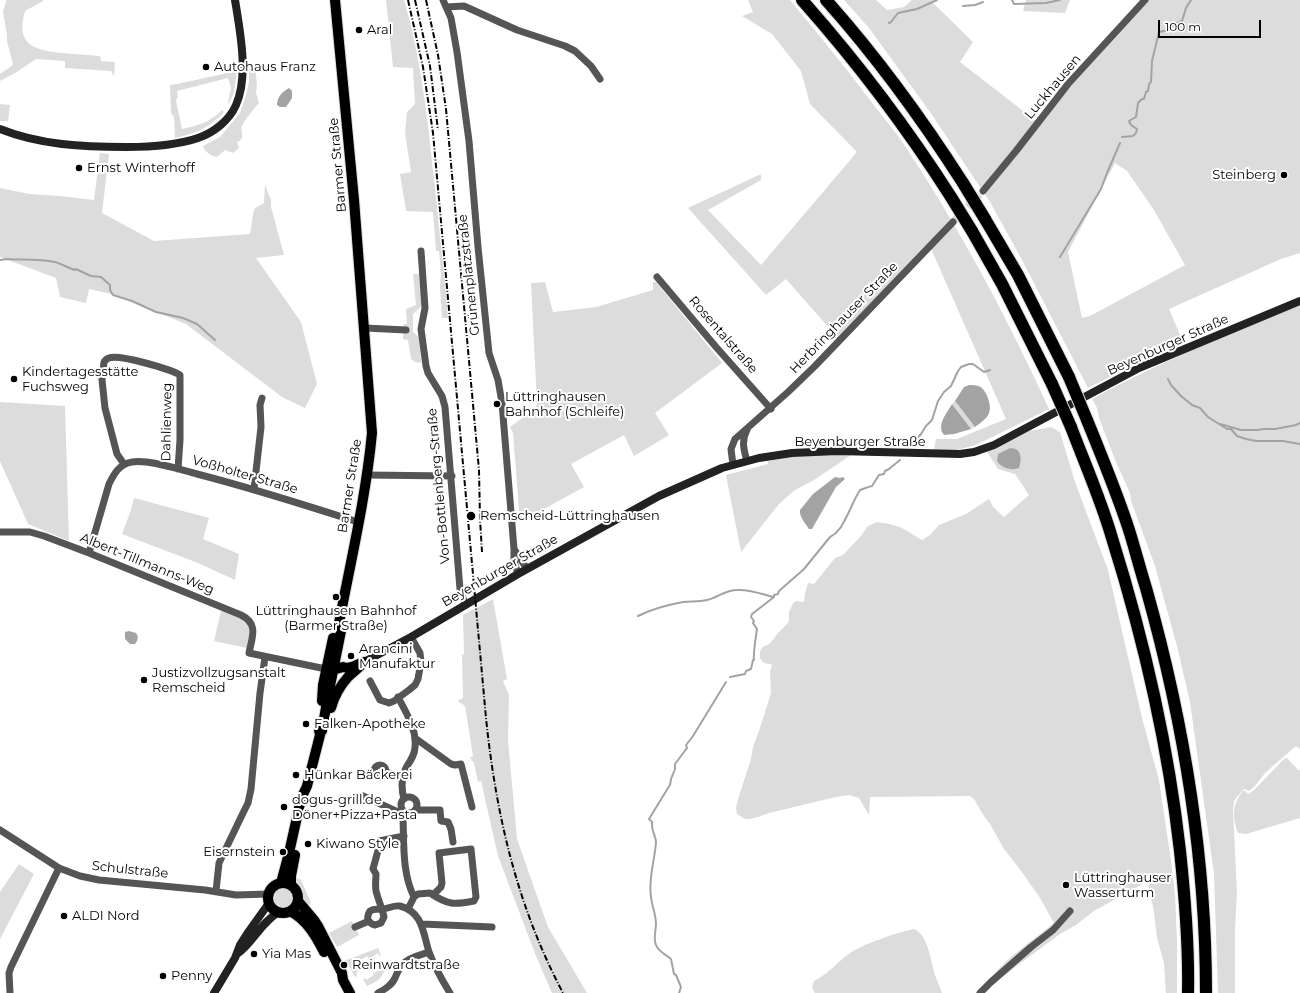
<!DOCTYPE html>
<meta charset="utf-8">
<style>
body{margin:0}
#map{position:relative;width:1300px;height:993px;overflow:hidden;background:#fff;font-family:Montserrat,sans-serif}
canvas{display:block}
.scale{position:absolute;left:1158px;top:20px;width:103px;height:18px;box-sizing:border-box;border:2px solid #000;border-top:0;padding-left:5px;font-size:12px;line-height:14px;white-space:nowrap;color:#000;-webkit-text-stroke:3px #fff;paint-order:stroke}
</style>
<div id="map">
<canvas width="1300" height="993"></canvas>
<div class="scale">100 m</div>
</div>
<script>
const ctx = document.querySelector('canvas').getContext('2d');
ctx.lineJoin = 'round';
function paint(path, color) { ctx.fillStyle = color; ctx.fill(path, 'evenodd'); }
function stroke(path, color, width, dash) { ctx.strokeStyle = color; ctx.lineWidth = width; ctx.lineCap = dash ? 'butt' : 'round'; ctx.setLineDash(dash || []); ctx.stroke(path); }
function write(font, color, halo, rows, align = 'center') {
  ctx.font = font + ' Montserrat,sans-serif'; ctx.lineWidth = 4; ctx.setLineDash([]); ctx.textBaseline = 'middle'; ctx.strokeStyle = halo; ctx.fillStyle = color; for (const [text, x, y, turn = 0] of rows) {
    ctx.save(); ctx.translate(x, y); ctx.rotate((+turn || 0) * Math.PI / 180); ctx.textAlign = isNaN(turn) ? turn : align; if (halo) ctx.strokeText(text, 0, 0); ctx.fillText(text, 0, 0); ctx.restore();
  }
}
paint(new Path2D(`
 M7,0H43V1L25,11C15,45 34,50 62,53C74,54 87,55 100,56L101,61L115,62L114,76L111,71L65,68V61L36,59L15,73L0,81V74L13,65L7,41V35L3,12L6,1Z
 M386,0H404C422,61 428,125 435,188C439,231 445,275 448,318H442L440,286L441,272L439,251H436L433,212L406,211L400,174L411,172L405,133L407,112L415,104L413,68L393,67Z
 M748,0H790C818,34 847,69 873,104C883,117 894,130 903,143C959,227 1007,317 1049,409L976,445L956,450H934L936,439H957L1006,419L932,251L929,245L837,337L786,279L766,295L688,208L761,174V180L708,210L761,265L857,152L810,104L801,71L772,34L742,16L753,12Z
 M844,0H876L887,10L904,7L912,0H934L932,2L973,42L960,62L1036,121L1064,84L1082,66L1140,0H1300V253L1281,259L1169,309L1183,342L1148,358L1088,388L1022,260L990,202L930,112L869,28ZM1115,163L1127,171L1154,210L1185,265L1090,316L1082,318L1068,252Z
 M1026,0H1070L1065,13L1023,11Z
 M255,66L257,85L256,93L259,103C255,107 244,121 242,126C240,133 246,139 237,142L239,148L233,153L225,150L217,157C212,156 204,152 203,146L220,137L240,113L246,95L249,82V68Z
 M237,71L234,93L229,104L228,103L231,88L228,78L177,91L178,97L176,100L182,129C197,126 211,122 222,110L224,112C211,127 195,134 175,138L174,117L171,113L170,85L177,84Z
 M0,104L10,105L8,121H0Z
 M100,153L109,154L102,213L154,241L250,234L254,209L264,203L265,185L271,200V207L284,255L256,258L301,322L317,384L305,408L282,397L186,324L111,294L89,289L86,303L60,297L56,278L0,257V188L29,194L60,196L94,200Z
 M413,274H419L422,306L413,314V332L418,336L419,339L421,363L415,362L411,359L408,340L403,339L404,324H407L406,309L416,305Z
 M545,282L553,312L596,307L653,290V282H656L722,363L655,413L669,435L634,456L624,435L571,464L584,487L520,522L513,433L510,427L535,409L537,404L531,283Z
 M1300,305V749L1296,746L1266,772L1254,787L1249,791L1244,789L1236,798L1234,801L1233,811L1237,893L1235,928V993H1218L1214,874L1190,702L1178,650L1155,566L1131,501L1130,493L1116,462L1099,418L1097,408L1092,399C1159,362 1230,334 1300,305Z
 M955,401L975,427L971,429L952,404Z
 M0,402L65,406L69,541L28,524L0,461Z
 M1051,427L1060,432L1075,482L1108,570L1142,718L1159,780L1171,861L1175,894L1177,941V993H1166L1164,963L1157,938L1154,912L1148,881L1094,911L1076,925L1060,934L1002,977L992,979C997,964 1040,935 1054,923L1040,898L1022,872L1004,849L990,824L982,813L974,799L970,796L870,797L869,815L859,798L849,795L836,797L769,813L758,817L749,819H745L737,814L736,808L738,799L751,759L753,747L759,731L771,693L770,671L772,666L771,664C756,665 757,646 768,645L772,641L778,633L787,624L789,621V612L793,603L796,601L804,602L805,593L808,583L814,584L835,558L843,555L860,537L868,526L877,522L890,524L902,528L922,540L930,535L939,525L966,514L989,499L993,507L1004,517L1029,495L1015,474L998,469L987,452L1029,431Z
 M822,454L851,455L814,480L795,490L779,504L741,552L726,475L768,464V461L792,457Z
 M134,498L209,518L203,539L239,554L235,580L198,563L122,534L131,510Z
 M493,599L507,679L503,681L509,695L508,740L517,839L548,927L587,993H552L536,956L498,856L481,781L478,782L474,763L470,758L473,756L465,706L461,703H459L458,700L462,699L463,697L462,655L464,654L463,615Z
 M221,611C245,620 254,619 247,648L214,641Z
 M1285,758H1287L1298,770H1300V818L1246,834L1238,833C1232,817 1232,803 1244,790L1248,794L1254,790Z
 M19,864L34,874L0,939V892Z
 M294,876L301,880L311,903L306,908C303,902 303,898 301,892C298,886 295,882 294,876Z
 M274 898a10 10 0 1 1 20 0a10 10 0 1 1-20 0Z
 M352,921L359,935L337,947L329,933Z
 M914,929C928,935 931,961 935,975C937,981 940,987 942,993H815L812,987L814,981C830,973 839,960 853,951C869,942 896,933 914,929Z
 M378,948L381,955L372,960L371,959L379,956L378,953L369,959L367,956L354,964L358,972L356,973L357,976L355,977L349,966L347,967L344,961Z
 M382,966L385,970L381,977L377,981L367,986L363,979L365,978L366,980L374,975L372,972L374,973L378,971Z`), '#dcdcdc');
paint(new Path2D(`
 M289,88L292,91V98L286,107H280L277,105C277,97 282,92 289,88Z
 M969,385C974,385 978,385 982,388C987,393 992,406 989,413C987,419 980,423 975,427L955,401L964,387Z
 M952,404L971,429L954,434L944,435C936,425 947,413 952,404Z
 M1010,448C1022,448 1022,459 1019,468C1012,471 1001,468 997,461L998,454Z
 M835,477L840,478L843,477L845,479L836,487L812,529H809C806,524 799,517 800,510L813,494Z
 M129,631L136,633C139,637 138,640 135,644H130L125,639V632Z`), '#a3a3a3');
stroke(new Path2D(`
 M1012,0L1014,4L1046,3L1060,0
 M963,6L975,5L983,2
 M889,23L891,22L898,13L917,9L937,0
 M1122,137L1133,136L1136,133L1137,129L1131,125L1129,121L1136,117L1138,103L1142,99H1144L1146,92L1148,91L1149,84L1151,82L1152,61L1159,32L1169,30L1171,26L1182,21L1186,8L1191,0
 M1060,257L1101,189L1107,173L1120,143
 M0,260L7,259C23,260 39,259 55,262C62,264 68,268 75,270L76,269L91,276L101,277L110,285V290L113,295L132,301L156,312L183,318L197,324L215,340
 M1168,379L1171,385L1181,396L1192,405L1200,408L1208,417L1227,429H1231L1237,436L1246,439L1256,441H1283L1300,444
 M1220,424L1241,430H1257L1264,429H1275L1296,425L1300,423
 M913,443L921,434L926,426L932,420L938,401L944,392L951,386L958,371L961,367L969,364H973L984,372L990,370
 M638,616C652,609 667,605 683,602C691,601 699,602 707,600C718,597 726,590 737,590C749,589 762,594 773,597
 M730,677L745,674L746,671L751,669L753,660H754C753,654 756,636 757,629L753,623L754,621L751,617L752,614L774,597V595L778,594L779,591L804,569L830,537L836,533C838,529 841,529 842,525C849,514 853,501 860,490C864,489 867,487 872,486L879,475L884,474L885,471L889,469L900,460
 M679,993L681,987L676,975L674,974L671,959C666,955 658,951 656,945C653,939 656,930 656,924C656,915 652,906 651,897C648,878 655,860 656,842C656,836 651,831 652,822L649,819L668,788L670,785L671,779L675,769V764L687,748L686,745L693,736L726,682`), '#a3a3a3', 2);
stroke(new Path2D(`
 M953,222L983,191`), '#d9d9d9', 7, [7, 3.5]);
const primary = new Path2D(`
 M333,670L343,667L347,668L352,667L361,663
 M322,701L323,685L333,638
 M331,708C334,697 340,686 348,677C353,672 359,668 364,662
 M322,731L327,701L341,631L339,623C351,560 366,496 372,433L354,200L335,0
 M268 898a15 15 0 1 1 30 0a15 15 0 1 1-30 0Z
 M281,883L289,853L301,799L307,786L320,735L319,730V724
 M291,884V876L295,855
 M298,901L314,920L318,926L342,973L343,980L350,993
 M290,911C307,920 316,936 324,952`);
const highway = new Path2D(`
 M802,0C857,62 907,128 951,197
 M826,0C877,57 922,119 963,183
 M985,219L1018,275L1069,377
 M972,231L1002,284L1052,384
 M1087,420C1102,457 1117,493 1129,530C1135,549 1140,569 1146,588C1183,719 1206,857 1206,993
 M1071,427C1085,464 1101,500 1112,538C1144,640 1168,744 1180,851C1185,898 1189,946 1188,993`);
stroke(primary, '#dbdbdb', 12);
stroke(highway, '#dbdbdb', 14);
stroke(new Path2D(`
 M443,0L451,18L457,52L469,141L478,247L489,353L498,380L502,403L514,549V561L518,574
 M446,7L464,6L517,30L565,46L575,51L591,66L600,79
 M983,191L1016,151L1068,84L1145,0
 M421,251L425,308L421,329L426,366L428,373L442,396L445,407L460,589L465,604
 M657,277L716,347L771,409
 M365,328L406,330
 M747,461C744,451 741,440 747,430
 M124,464L117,454L105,408L102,380L104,362C104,361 108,358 109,358C119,354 170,369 180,375V440L178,469
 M733,465L731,449L735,439L788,392L815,366L953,222
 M366,475L452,476
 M254,489L261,427L260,405L262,398
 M0,532H30L44,536L89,553L241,615C259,624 252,637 249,653L326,669
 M514,549L527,569
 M89,553L109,484C114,474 119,464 132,462C148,459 181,470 197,474C252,488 305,505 358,522
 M370,681L380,700L389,703L394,701L409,690L415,685L418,679L421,662L420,653L411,637
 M398,697C406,713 417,729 415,747C415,754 411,760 407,766C401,777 401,788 404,799
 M415,738L451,764L455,765L461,764L472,807
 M374 771a6 6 0 1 1 12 0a6 6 0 1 1-12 0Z
 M386,772L403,777
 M363,796L398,812L403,811
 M401 805a8 8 0 1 1 16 0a8 8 0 1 1-16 0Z
 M415,810H440L441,821L448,822L451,829L453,842
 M404,812L403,817C404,843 402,873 414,897L408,909
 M0,830L59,868L80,876L99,880L205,890L236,895L269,894
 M404,836L379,841V847L373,869L376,874C376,879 375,885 376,891C378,899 382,908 384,917L381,923L375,925C367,923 366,917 370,911C375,908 377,910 382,909C388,909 393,905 400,906C423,912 423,933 429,952C434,966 442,980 450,993
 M216,891L219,863L243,813L248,803L251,789L260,693L265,657
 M414,897L418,894L430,893C448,905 454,905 474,901L476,897L471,849L439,853L442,883L441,887L433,895
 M422,924L492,927
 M355,927L369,921
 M10,993L9,973L11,967L59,868
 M378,993C385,989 392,985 395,978C397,973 399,968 403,964C409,957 421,955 429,952
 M980,993L991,982L1031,947L1053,930L1070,911`), '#555', 7);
stroke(new Path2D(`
 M0,129C39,145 84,147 126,147C150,147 175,146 198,138C213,133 229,121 236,105C249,76 240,31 235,0
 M364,662L411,637L518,574L659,496L722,468L759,458L792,453L837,451L960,454L974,452L994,445L1139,368L1300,301
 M237,954C253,943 261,922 279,912
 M214,993L235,958L240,945L249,931L269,903`), '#222', 8);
stroke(primary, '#000', 10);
stroke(highway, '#000', 12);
stroke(new Path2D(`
 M408,0L423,67L433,133L486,718C496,815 517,906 563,993
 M415,0L430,66L438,130
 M426,0L438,55L446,109L479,470L480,519L482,552`), '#000', 2, [6, 2, 1, 2]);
const highwayBridge = new Path2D(`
 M963,183L985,219
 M951,197L972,231
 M1069,377L1087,420
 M1052,384L1071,427`);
stroke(highwayBridge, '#dbdbdb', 14, []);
stroke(highwayBridge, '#000', 12);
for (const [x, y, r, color] of [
 [359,30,4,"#000"],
 [206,67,4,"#000"],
 [79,168,4,"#000"],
 [1284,175,4,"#000"],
 [14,379,4,"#000"],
 [497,404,4,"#000"],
 [471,516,5,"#000"],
 [336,597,4,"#000"],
 [351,656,4,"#000"],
 [144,680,4,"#000"],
 [306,724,4,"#000"],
 [296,775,4,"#000"],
 [284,807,4,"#000"],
 [308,844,4,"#000"],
 [283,852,4,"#000"],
 [1066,885,4,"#000"],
 [64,916,4,"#000"],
 [254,954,4,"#000"],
 [344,965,4,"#000"],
 [163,976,4,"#000"]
]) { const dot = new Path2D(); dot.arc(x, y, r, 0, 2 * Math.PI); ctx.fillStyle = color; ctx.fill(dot); stroke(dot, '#fff', 1.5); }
write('13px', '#000', '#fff', [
 ["Aral",367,30],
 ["Autohaus Franz",214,67],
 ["Ernst Winterhoff",87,168],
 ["Steinberg",1276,175,"right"],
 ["Kindertagesstätte",22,372],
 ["Fuchsweg",22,387],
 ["Lüttringhausen",505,397],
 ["Bahnhof (Schleife)",505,412],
 ["Remscheid-Lüttringhausen",480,516],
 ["Lüttringhausen Bahnhof",336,611,"center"],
 ["(Barmer Straße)",336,626,"center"],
 ["Arancini",359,649],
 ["Manufaktur",359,664],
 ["Justizvollzugsanstalt",152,673],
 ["Remscheid",152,688],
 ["Falken-Apotheke",314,724],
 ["Hünkar Bäckerei",304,775],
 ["dogus-grill.de",292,800],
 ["Döner+Pizza+Pasta",292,815],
 ["Kiwano Style",316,844],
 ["Eisernstein",275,852,"right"],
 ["Lüttringhauser",1074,878],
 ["Wasserturm",1074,893],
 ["ALDI Nord",72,916],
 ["Yia Mas",262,954],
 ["Reinwardtstraße",352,965],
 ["Penny",171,976]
], 'left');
write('13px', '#000', '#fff', [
 ["Luckhausen",1053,87,-50],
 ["Barmer Straße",338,165,-95],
 ["Grünenplatzstraße",469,275,-96],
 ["Herbringhauser Straße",844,318,-46],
 ["Rosentalstraße",723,335,49],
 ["Beyenburger Straße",1168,345,-24],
 ["Dahlienweg",167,422,-89],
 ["Beyenburger Straße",860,442],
 ["Voßholter Straße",245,475,16],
 ["Barmer Straße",350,486,-81],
 ["Von-Bottlenberg-Straße",439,486,-95],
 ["Albert-Tillmanns-Weg",147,564,22],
 ["Beyenburger Straße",500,571,-30],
 ["Schulstraße",130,870,6]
]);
</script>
